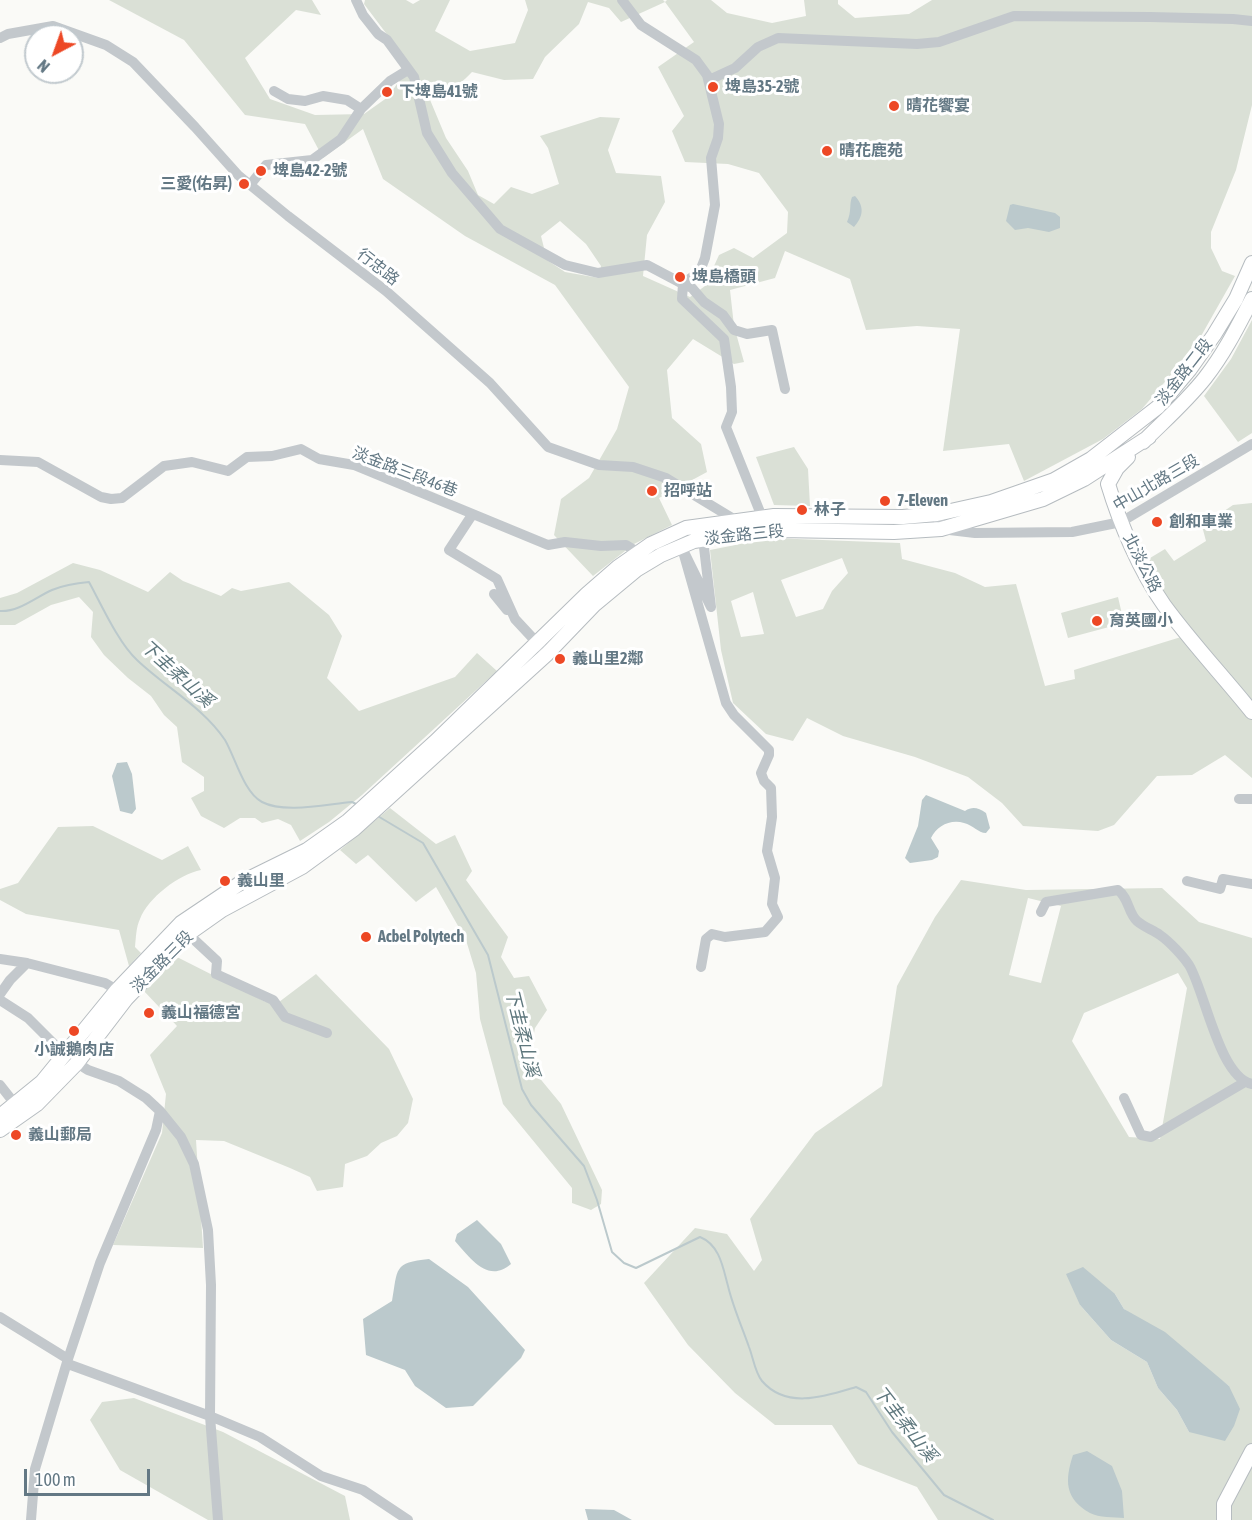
<!DOCTYPE html>
<meta charset="utf-8">
<style>
body{margin:0}
#map{position:relative;width:1252px;height:1520px;overflow:hidden;background:#fafaf7;font-family:"Asap Condensed",sans-serif}
canvas{display:block}
.north{position:absolute;left:24px;top:24px;width:60px;height:60px;box-sizing:border-box;background:#fff;border:2px solid #c1c9ce;border-radius:50%;rotate:221deg;font-size:16px;font-weight:700;line-height:24px;text-align:center;color:#637884}
.north::after{content:'';display:block;margin:auto;width:21px;height:27px;background:#ed4825;clip-path:polygon(50% 0,100% 100%,50% 72%,0 100%)}
.scale{position:absolute;left:24px;top:1469px;width:126px;height:27px;box-sizing:border-box;border:3px solid #637884;border-top:0;padding-left:8px;font-size:18px;line-height:21px;white-space:nowrap;color:#637884;-webkit-text-stroke:4px #fff;paint-order:stroke}
</style>
<div id="map">
<canvas width="1252" height="1520"></canvas>
<div class="north">N</div>
<div class="scale">100 m</div>
</div>
<script>
const ctx = document.querySelector('canvas').getContext('2d');
ctx.lineJoin = 'round';
function paint(path, color) { ctx.fillStyle = color; ctx.fill(path, 'evenodd'); }
function stroke(path, color, width, dash) { ctx.strokeStyle = color; ctx.lineWidth = width; ctx.lineCap = dash ? 'butt' : 'round'; ctx.setLineDash(dash || []); ctx.stroke(path); }
function write(font, color, halo, rows, align = 'center') {
  ctx.font = font + ' "Asap Condensed","Noto Sans TC",sans-serif'; ctx.lineWidth = 6; ctx.setLineDash([]); ctx.textBaseline = 'middle'; ctx.strokeStyle = halo; ctx.fillStyle = color; for (const [text, x, y, turn = 0] of rows) {
    ctx.save(); ctx.translate(x, y); ctx.rotate((+turn || 0) * Math.PI / 180); ctx.textAlign = isNaN(turn) ? turn : align; if (halo) ctx.strokeText(text, 0, 0); ctx.fillText(text, 0, 0); ctx.restore();
  }
}
paint(new Path2D(`
 M109,0H312L321,15L296,10L245,58L270,99L315,115L364,114L388,97L410,65L364,4L365,0H406L413,4L420,0H450L435,31L470,51L515,43L528,10L525,0H663L665,2L667,0H711L727,13L772,23L806,16L804,0H838V4L855,18L909,14L932,0H1252V105L1236,170L1211,232V248L1222,271L1235,276L1196,345L1142,409L1103,439L1024,481L1009,444L943,451L960,329L917,326L866,330L850,279L785,251L775,278L730,290L734,326L744,362L734,364L693,339L667,370L672,418L701,444L707,472L659,498L672,525L634,544L593,576L554,535L561,499L589,478L617,429L629,387L555,285L465,236L383,179L363,129L323,158L305,124L245,115L184,40ZM588,2L609,8L621,22L665,2L694,42L658,67L684,116L672,131L685,162L728,164L759,173L788,212L787,233L753,258L734,248L719,255L705,286L690,297L643,276L647,235L665,202L661,176L616,173L608,150L620,118L600,117L540,136L548,148L559,184L532,194L511,187L494,204L478,195L468,171L446,138L428,95L436,87C453,89 461,84 472,72L504,80L533,79L545,57L579,24ZM560,221L586,244L601,266L599,278L565,272L547,260L541,236Z
 M1252,320V433L1238,442L1204,396L1231,359Z
 M794,447L808,469L810,506L774,505L756,457Z
 M1252,503V778L1225,755L1192,775L1157,776L1114,825L1098,831L1023,826L1002,803L968,777L915,757L843,736L807,718L793,741L766,734L733,703L721,650L710,550L771,538L900,543L902,559L955,573L985,587L1016,584L1045,686L1075,679L1074,670L1181,637L1154,604L1135,567L1165,549L1174,561L1206,541L1202,526L1233,505ZM842,558L848,573L832,591L823,609L796,617L781,580ZM753,592L764,634L741,637L731,601Z
 M73,563L100,570L148,592L170,572L183,581L221,596L232,588L241,591L289,582L329,615L342,636L327,678L359,711L455,677L477,653L497,671L362,795L329,822L300,841L291,825L278,819L262,823L255,818H240L224,828L201,816L191,798L204,791V777L182,762L177,727L164,715L151,696L128,678L104,655L91,637L93,612L79,597L51,605L15,625H0V598L17,593Z
 M1118,597L1124,623L1068,638L1061,613Z
 M390,808L436,844L455,835L472,871L466,880L508,937L501,957L514,978L529,976L547,1010L535,1028L528,1064L561,1104L602,1190L601,1204L591,1210L572,1203V1188L503,1104L480,1019L476,973L466,940L436,887L416,902L368,855L356,864L340,850Z
 M93,826L162,860L188,846L201,870C179,874 148,898 140,919C136,927 136,938 135,947L141,953L129,966L119,930L26,914L0,900V889L18,883L58,827Z
 M961,880L1026,890L1162,888L1199,922L1252,938V1520H938L917,1487L858,1464L832,1425H775L735,1393L688,1345L644,1283L695,1228L727,1234L754,1271L762,1260L750,1219L815,1133L882,1086L897,986L935,917ZM1028,898L1061,906L1041,983L1009,975ZM1178,973L1187,988L1160,1139L1129,1137L1072,1041L1084,1013ZM1115,1294L1124,1309L1229,1386L1189,1432L1177,1410L1158,1388L1147,1362L1111,1340L1080,1305Z
 M175,956L266,1002H279L316,974L389,1049L413,1099L408,1123L397,1136L381,1143L367,1156L345,1164L343,1187L317,1191L310,1177L290,1168L224,1141L196,1140L203,1248L113,1245L162,1133L166,1094L150,1055L177,1026L143,990Z
 M134,1398L223,1432L345,1496L350,1520H208L120,1470L90,1420L102,1402Z`), '#dae0d6');
paint(new Path2D(`
 M855,196C865,207 863,217 854,227L847,222C852,211 849,204 852,197Z
 M1013,204L1055,213L1060,217V228L1049,232L1028,228L1015,230L1006,221L1010,205Z
 M127,762L132,774L136,809L132,814L120,811L112,776L117,763Z
 M926,795L965,811C973,806 978,808 986,813L990,828L986,833C978,833 973,825 964,823C950,819 937,826 931,838L939,851L938,857L932,860L910,863L905,858L918,826L922,800Z
 M477,1220L501,1244L511,1264C488,1284 470,1258 455,1241L457,1234Z
 M429,1259L468,1287L525,1350L521,1358L473,1406L446,1408L415,1386L405,1370L366,1355L363,1319L392,1301C398,1268 393,1263 429,1259Z
 M1083,1267L1115,1294L1124,1309L1165,1332L1229,1386L1240,1409L1234,1426L1225,1441L1189,1432L1177,1410L1158,1388L1147,1362L1111,1340L1080,1305L1066,1274Z
 M1087,1451L1112,1466L1122,1491L1124,1518C1114,1517 1099,1518 1090,1513C1064,1498 1065,1480 1073,1455Z
 M585,1509L614,1510L632,1520H588Z`), '#bbc9cc');
stroke(new Path2D(`
 M0,611C19,612 36,597 52,590C64,585 77,583 89,582C101,604 119,644 137,660C165,687 203,707 225,740C235,757 244,793 262,802C285,814 327,804 352,802L358,805
 M376,815L423,843L488,955L522,1089L531,1105L584,1166L597,1200L612,1252L624,1263L636,1268L700,1237C720,1245 723,1268 728,1286C733,1307 742,1327 749,1347C753,1357 755,1373 762,1381C787,1410 826,1396 856,1387L866,1392L892,1432L944,1495L993,1520`), '#bbc9cc', 2);
const major = new Path2D(`
 M1143,442C1164,421 1186,402 1205,378C1224,354 1238,326 1252,299
 M1128,457L1117,468L1108,484C1120,524 1140,571 1164,605C1191,642 1223,676 1252,712
 M0,1116L42,1082L117,990L181,923L242,882L307,850L348,821L435,742L587,594L618,567L651,544L686,528L774,516L903,517L937,514L991,502L1054,480L1091,459L1158,407L1190,369L1214,335L1236,299L1252,263
 M0,1130L37,1104L77,1063L126,999L188,934L222,910L302,867L354,829L547,654L595,604L636,570L661,555L694,541L742,533L780,530L894,532L941,529L1043,499L1084,479L1149,437
 M1224,1520V1504L1252,1451`);
stroke(major, '#b6bcc0', 16);
stroke(new Path2D(`
 M356,0L363,15L378,34L387,40L414,77L427,133L452,173L500,229L565,265L598,273L647,265L683,284L700,271L705,258L715,205L711,158L718,138L719,124L707,75L696,60L641,25L622,0
 M0,38L8,34L53,26L106,45L133,62L195,127L238,175L288,216L386,291L490,383L548,447L599,465L633,467L666,478L737,521L738,524
 M709,80L735,68L758,47L778,38L917,44L939,42L1014,16L1150,17L1233,19L1252,21
 M274,91L288,99L305,101L323,96L347,100L361,109
 M250,185L266,165L312,160L341,139L361,109L390,81L408,70
 M0,460L38,462L101,497L111,499L122,498L164,466L192,462L228,471L247,457L272,456L301,449L319,459L354,465L548,545L565,542L601,546L626,545L639,553
 M937,514L941,529L975,533L1072,532L1121,522L1252,444
 M472,515L449,550L497,579L515,619L541,647
 M762,517L726,427L732,412L731,387L724,339L682,299L683,284L692,288L704,302L723,315L734,330L747,334L772,330L785,389
 M494,594L507,610
 M1239,799H1252
 M1187,881L1220,889L1223,879L1252,884
 M1041,912L1046,902L1118,890C1129,898 1128,913 1137,921C1144,927 1153,930 1160,935C1170,942 1183,956 1189,965C1205,991 1219,1077 1252,1084
 M188,934L217,961L216,974L273,1000L285,1017L327,1033
 M0,959L27,963L105,983L117,990
 M701,967L706,939L712,934L725,937L765,932L778,917L772,904L775,878L767,851L772,817L771,788L764,781L761,773L769,755V750L734,715L726,703L682,548L711,607L703,539
 M0,994L10,980L27,963
 M0,1000L28,1018L65,1055L77,1063L88,1070L119,1081L146,1098L160,1111L156,1130L100,1263L68,1359L35,1469L31,1520
 M0,1085L15,1104
 M1124,1098L1141,1135L1151,1137L1245,1082
 M160,1111L181,1137L194,1164L208,1230L211,1285L210,1416L218,1520
 M0,1317L68,1359
 M68,1364L210,1416L260,1437L321,1476L363,1490L408,1520`), '#c3c8cc', 10);
stroke(major, '#fff', 14);
for (const [x, y, r, color] of [
 [713,87,6,"#ed4825"],
 [387,92,6,"#ed4825"],
 [894,106,6,"#ed4825"],
 [827,151,6,"#ed4825"],
 [261,171,6,"#ed4825"],
 [244,184,6,"#ed4825"],
 [680,277,6,"#ed4825"],
 [652,491,6,"#ed4825"],
 [885,501,6,"#ed4825"],
 [802,510,6,"#ed4825"],
 [1157,522,6,"#ed4825"],
 [1097,621,6,"#ed4825"],
 [560,659,6,"#ed4825"],
 [225,881,6,"#ed4825"],
 [366,937,6,"#ed4825"],
 [149,1013,6,"#ed4825"],
 [74,1031,6,"#ed4825"],
 [16,1135,6,"#ed4825"]
]) { const dot = new Path2D(); dot.arc(x, y, r, 0, 2 * Math.PI); ctx.fillStyle = color; ctx.fill(dot); stroke(dot, '#fff', 2); }
write('bold 16px', '#637884', '#fff', [
 ["埤島35-2號",725,87],
 ["下埤島41號",399,92],
 ["晴花饗宴",906,106],
 ["晴花鹿苑",839,151],
 ["埤島42-2號",273,171],
 ["三愛(佑昇)",232,184,"right"],
 ["埤島橋頭",692,277],
 ["招呼站",664,491],
 ["7-Eleven",897,501],
 ["林子",814,510],
 ["創和車業",1169,522],
 ["育英國小",1109,621],
 ["義山里2鄰",572,659],
 ["義山里",237,881],
 ["Acbel Polytech",378,937],
 ["義山福德宮",161,1013],
 ["小誠鵝肉店",74,1050,"center"],
 ["義山郵局",28,1135]
], 'left');
write('16px', '#637884', '#fff', [
 ["行忠路",378,267,38],
 ["淡金路二段",1184,372,-52],
 ["淡金路三段46巷",405,472,21],
 ["中山北路三段",1156,483,-30],
 ["淡金路三段",744,535,-6],
 ["北淡公路",1142,563,63],
 ["淡金路三段",162,962,-45]
]);
write('italic 18px', '#5e777d', '#fff', [
 ["下圭柔山溪",177,674,42],
 ["下圭柔山溪",522,1033,76],
 ["下圭柔山溪",905,1424,52]
]);
</script>
